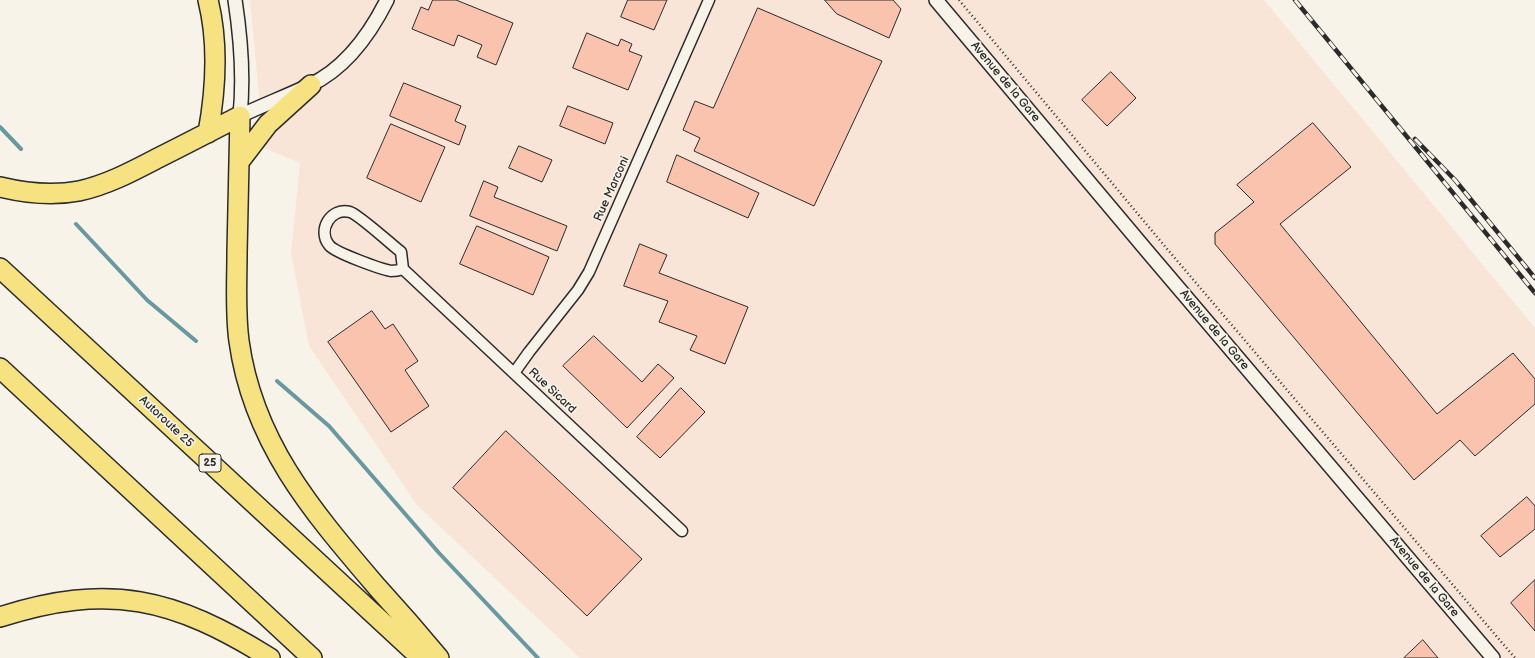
<!DOCTYPE html>
<style>
body{margin:0}
canvas{display:block;background:#f7f3e8}
</style>
<canvas width="1535" height="658"></canvas>
<script>
const ctx = document.querySelector('canvas').getContext('2d');
ctx.lineJoin = 'round';
function paint(path, color) { ctx.fillStyle = color; ctx.fill(path, 'evenodd'); }
function stroke(path, color, width, dash) { ctx.strokeStyle = color; ctx.lineWidth = width; ctx.lineCap = dash ? 'butt' : 'round'; ctx.setLineDash(dash || []); ctx.stroke(path); }
function write(font, color, halo, rows, align = 'center') {
  ctx.font = font + ' "Balsamiq Sans",sans-serif'; ctx.lineWidth = 3.5; ctx.setLineDash([]); ctx.textBaseline = 'middle'; ctx.strokeStyle = halo; ctx.fillStyle = color; for (const [text, x, y, turn = 0] of rows) {
    ctx.save(); ctx.translate(x, y); ctx.rotate((+turn || 0) * Math.PI / 180); ctx.textAlign = isNaN(turn) ? turn : align; if (halo) ctx.strokeText(text, 0, 0); ctx.fillText(text, 0, 0); ctx.restore();
  }
}
paint(new Path2D(`
 M250,0H1264L1535,328V658H580L417,505L309,346L291,253L300,163L264,148Z`), '#f8e5d7');
stroke(new Path2D(`
 M0,127L21,149
 M76,224L147,300L196,341
 M277,381L329,426L439,553L538,658`), '#6898a0', 4);
const building = new Path2D(`
 M433,0H456L513,23L496,65L477,57L482,45L458,35L454,46L412,29L421,7L428,10Z
 M628,0H667L654,30L621,17Z
 M825,0H893L901,9L889,38L837,14Z
 M758,8L882,61L814,206L694,151L700,138L683,130L695,101L713,108Z
 M587,33L618,46L621,39L632,44L629,51L642,56L628,90L573,68Z
 M1111,72L1136,98L1107,126L1082,100Z
 M404,83L461,106L455,121L466,126L459,145L390,116Z
 M568,106L613,123L605,144L560,126Z
 M1313,123L1351,167L1280,224L1437,414L1513,353L1535,379V404L1475,456L1460,440L1414,480L1215,244V233L1254,202L1237,185Z
 M391,124L445,147L421,202L367,178Z
 M519,146L552,160L542,182L509,168Z
 M677,155L759,193L748,218L667,182Z
 M484,181L498,187L494,197L567,226L557,251L470,216Z
 M477,226L549,257L533,295L460,264Z
 M640,244L667,255L659,273L748,307L725,364L690,350L697,336L659,322L668,301L624,286Z
 M372,311L385,329L393,324L418,361L405,370L429,406L391,432L328,342Z
 M594,336L642,382L658,364L674,378L627,428L563,366Z
 M681,388L705,412L660,458L637,437Z
 M506,431L642,559L587,616L453,488Z
 M1527,497L1535,506V529L1500,557L1481,536Z
 M1535,580V631L1511,603Z
 M1423,640L1438,658H1404Z`);
paint(building, '#fac3ae');
stroke(building, '#2b2b2b', 1);
const minor = new Path2D(`
 M403,269C400,270 395,271 391,271C381,269 335,253 329,245C317,230 331,207 350,212C358,214 392,245 401,252L403,269L682,531
 M514,373L529,352L578,290L589,272L709,0`);
const tertiary = new Path2D(`
 M235,0C241,39 244,77 240,116
 M936,0L1147,251L1493,658
 M240,116C263,105 287,96 310,85C346,68 370,34 387,0`);
const motorway = new Path2D(`
 M208,133C216,89 219,44 208,0
 M239,162L268,124L311,85
 M0,187C25,193 53,196 79,191C107,185 133,171 158,158C186,144 213,130 240,116C239,162 238,208 237,253C237,282 235,312 239,341C253,443 313,512 377,587C398,610 419,634 439,658
 M0,268L421,658
 M0,368L312,658
 M0,617C109,582 174,598 270,658`);
stroke(minor, '#2b2b2b', 13);
stroke(tertiary, '#2b2b2b', 16);
stroke(motorway, '#2b2b2b', 22);
stroke(new Path2D(`
 M959,0L1168,250L1515,658`), '#2b2b2b', 2.5, [1, 3]);
stroke(minor, '#f7f3e8', 10);
stroke(tertiary, '#f7f3e8', 13);
stroke(motorway, '#f6e281', 19);
const rail = new Path2D(`
 M1295,0L1535,293
 M1415,139L1455,180L1535,278`);
stroke(rail, '#2b2b2b', 4.5);
stroke(rail, '#f7f3e8', 3, [9]);
for (const [x, y, w] of [
 [210,463,22]
]) { const box = new Path2D(); box.roundRect(x - w / 2, y - 9, w, 18, 3); ctx.fillStyle = '#f7f3e8'; ctx.fill(box); stroke(box, '#2b2b2b', 1); }
write('bold 11px', '#2b2b2b', null, [
 ["25",210,463]
]);
write('12px', '#2b2b2b', '#f7f3e8', [
 ["Avenue de la Gare",1005,82,50],
 ["Rue Marconi",612,189,-66],
 ["Avenue de la Gare",1214,330,50],
 ["Rue Sicard",552,391,43],
 ["Autoroute 25",166,422,43],
 ["Avenue de la Gare",1424,577,50]
]);
</script>
